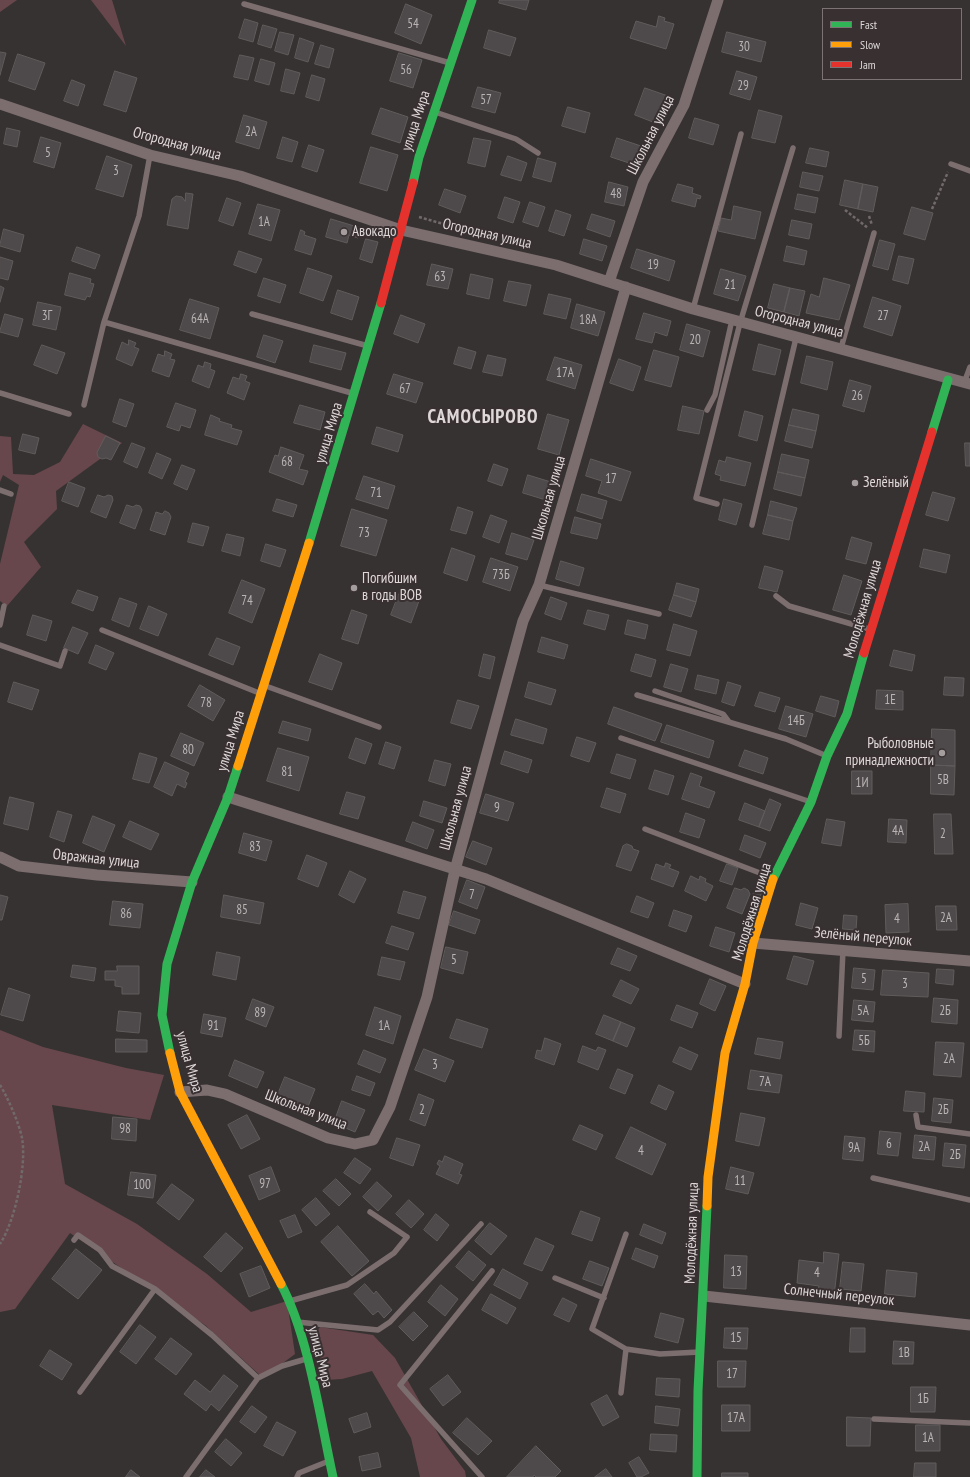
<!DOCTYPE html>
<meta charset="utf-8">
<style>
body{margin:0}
#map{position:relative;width:970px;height:1477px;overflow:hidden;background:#373232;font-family:"PT Sans Narrow",sans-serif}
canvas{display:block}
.legend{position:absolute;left:822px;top:8px;width:140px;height:72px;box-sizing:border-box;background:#393031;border:1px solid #7b7374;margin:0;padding:5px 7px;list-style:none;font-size:12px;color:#ded8d9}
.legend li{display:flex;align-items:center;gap:8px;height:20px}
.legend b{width:20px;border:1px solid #7b7374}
</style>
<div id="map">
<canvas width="970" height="1477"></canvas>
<ul class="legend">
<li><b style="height:5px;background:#30b455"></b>Fast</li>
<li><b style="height:5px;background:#ff9f0a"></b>Slow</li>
<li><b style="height:5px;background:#e5322d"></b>Jam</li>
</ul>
</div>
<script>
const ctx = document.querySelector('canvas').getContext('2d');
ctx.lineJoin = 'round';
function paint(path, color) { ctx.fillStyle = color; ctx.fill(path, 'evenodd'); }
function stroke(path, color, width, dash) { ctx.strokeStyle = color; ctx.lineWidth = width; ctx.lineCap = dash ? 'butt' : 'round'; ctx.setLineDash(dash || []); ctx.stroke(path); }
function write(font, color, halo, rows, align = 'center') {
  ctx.font = font + ' "PT Sans Narrow",sans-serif'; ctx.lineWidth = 4; ctx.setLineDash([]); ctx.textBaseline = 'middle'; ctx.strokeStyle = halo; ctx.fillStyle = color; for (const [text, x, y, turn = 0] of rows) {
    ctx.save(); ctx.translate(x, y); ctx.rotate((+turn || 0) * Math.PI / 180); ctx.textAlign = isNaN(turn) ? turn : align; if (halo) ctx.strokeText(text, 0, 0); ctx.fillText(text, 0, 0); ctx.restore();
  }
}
paint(new Path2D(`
 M0,0H17L0,12Z
 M91,0H112L126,46Z
 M83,424L122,443L56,491L57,509L24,542L41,567L7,606L0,601V564L19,485L3,475L0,482V436L11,437L13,474L34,475L60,462Z
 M0,1030L43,1047L126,1068L164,1075L150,1120L52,1105L65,1184L137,1224L207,1274L251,1312L287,1301L295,1354L263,1378L205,1325L70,1233L15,1309L0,1312Z
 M320,1327L373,1335L395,1358L441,1439L465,1471L466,1477H420L411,1438L372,1371L342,1379L325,1380L315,1334Z`), '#67474c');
const building = new Path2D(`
 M500,0H529L526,10L499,3Z
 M406,4L432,15L421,44L395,33Z
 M659,16L665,18L664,21L674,24L666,49L630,38L636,21L656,27Z
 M245,19L258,23L253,42L239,38Z
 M263,25L277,29L271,48L258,44Z
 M489,30L516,38L510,56L484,48Z
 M280,32L294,35L288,55L275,51Z
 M727,32L766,42L761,62L722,52Z
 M300,38L314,43L308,62L295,58Z
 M321,45L334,49L329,68L315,64Z
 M0,52L6,53L0,75Z
 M399,53L422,60L413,88L390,81Z
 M18,54L45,63L35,90L9,81Z
 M240,55L254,58L248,80L234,77Z
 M261,59L275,63L269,85L255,81Z
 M286,69L300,73L294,94L281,91Z
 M115,71L137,78L126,112L104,105Z
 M737,71L757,77L750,100L730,94Z
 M312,75L325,79L319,101L306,97Z
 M72,80L85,85L78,106L64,101Z
 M478,87L501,93L495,113L472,107Z
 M645,88L668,96L658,124L635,115Z
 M568,107L590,113L585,133L562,126Z
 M381,108L408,117L400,143L372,134Z
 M759,110L782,116L775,143L752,138Z
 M244,115L267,122L259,149L236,142Z
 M695,118L719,125L713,145L689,138Z
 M7,128L20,131L17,147L4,144Z
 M41,137L61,143L54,168L34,162Z
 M283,137L298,142L292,162L277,158Z
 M474,138L491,141L485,167L468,163Z
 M617,138L647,148L641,167L611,157Z
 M309,145L324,150L317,172L302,167Z
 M371,147L398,155L387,191L360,183Z
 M810,148L829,152L826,167L806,163Z
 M107,156L132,165L123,197L96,189Z
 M508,156L527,163L521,181L501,175Z
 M538,158L556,163L551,182L533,177Z
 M803,172L823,176L819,191L800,187Z
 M845,180L863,184L858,209L840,205Z
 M609,182L628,187L624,206L605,202Z
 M678,184L693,188L692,193L701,196L700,199L697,198L695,207L672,201Z
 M863,184L878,187L873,212L858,209Z
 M445,189L466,196L460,213L439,205Z
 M186,193L193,194L188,229L167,225L172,199L176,196L182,197L185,201Z
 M798,194L818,198L815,213L795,209Z
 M505,197L520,202L513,223L498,218Z
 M227,198L241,203L233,226L219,221Z
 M530,202L545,207L538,227L523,222Z
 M258,204L280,210L271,241L249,234Z
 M734,206L761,212L755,239L718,231L721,218L731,220Z
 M912,207L933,213L925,240L904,234Z
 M556,210L571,215L564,236L549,231Z
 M592,214L615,221L610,237L587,229Z
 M331,219L361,228L358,238L349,235L347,243L326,237Z
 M792,220L812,224L809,239L789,235Z
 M4,229L24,235L20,252L0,246Z
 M301,230L305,232L304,235L316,239L311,255L295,250Z
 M366,239L378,242L372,263L360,259Z
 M584,239L607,246L602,261L580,254Z
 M880,240L895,244L888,270L873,266Z
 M787,246L807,251L804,265L784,261Z
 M77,247L100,255L95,269L72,261Z
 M637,249L675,261L669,281L631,268Z
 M239,251L262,259L256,273L234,265Z
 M899,256L914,259L908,284L893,280Z
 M0,257L13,261L8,280L0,278Z
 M432,264L453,269L448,289L427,285Z
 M308,268L332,276L323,301L300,293Z
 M721,269L746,276L738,301L714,294Z
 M70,273L91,279L90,283L94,284L90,297L87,296L85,300L65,295Z
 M471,274L493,279L489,299L467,294Z
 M264,278L286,285L280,303L258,296Z
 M824,278L850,285L839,320L806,313L811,294L819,297Z
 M509,281L531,285L526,306L504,301Z
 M774,284L790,288L784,312L768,308Z
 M0,286L4,288L0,302Z
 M790,288L805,291L799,316L784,312Z
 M338,290L359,297L352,320L331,313Z
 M549,294L571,299L566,319L544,314Z
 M873,297L901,306L892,336L864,327Z
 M190,299L219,308L210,339L180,330Z
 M38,302L61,307L56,330L33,325Z
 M577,304L605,312L598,336L571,328Z
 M644,313L671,321L667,336L655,332L652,343L636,339Z
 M5,314L23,319L18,337L0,332Z
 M401,315L425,324L418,343L394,334Z
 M687,324L710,331L703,357L680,350Z
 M264,335L283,341L275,363L257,357Z
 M129,340L136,343L134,347L139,349L132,366L116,359L122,342L128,345Z
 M759,344L781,350L775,375L753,370Z
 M42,345L65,353L57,374L34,365Z
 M314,345L346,353L341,370L310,362Z
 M459,347L476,352L471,369L454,364Z
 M654,350L679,357L671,387L645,380Z
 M165,351L172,354L170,359L175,360L169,377L152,371L158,354L164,356Z
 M488,355L506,359L502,376L483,372Z
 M807,356L833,362L827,390L801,383Z
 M555,357L582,365L575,389L547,380Z
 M619,359L641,367L633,391L610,383Z
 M205,362L211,364L210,369L215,371L209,388L192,381L198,365L203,367Z
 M241,374L247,376L245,381L250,383L244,400L227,393L233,377L239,379Z
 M394,374L423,383L416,403L387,394Z
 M850,380L871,386L864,412L843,406Z
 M120,399L134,404L126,427L113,422Z
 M176,403L196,410L190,428L181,425L179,431L167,427Z
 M300,405L325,412L320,430L294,423Z
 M683,406L704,411L699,434L678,430Z
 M793,409L819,415L816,431L789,425Z
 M745,411L763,416L757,441L739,436Z
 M548,414L569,420L559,455L538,449Z
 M211,415L220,419L219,421L232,425L231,428L242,431L237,445L205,435Z
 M789,425L816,431L812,448L785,441Z
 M377,427L403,435L398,452L372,444Z
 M23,434L39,438L35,454L19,450Z
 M106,436L120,443L111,460L106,458L102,459L98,457L97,453Z
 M132,443L145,448L137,468L124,462Z
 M965,443H970V466H966Z
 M281,447L304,455L299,469L308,471L303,485L269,472L275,455L278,456Z
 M157,453L171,459L162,479L149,473Z
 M782,454L809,460L805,478L778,472Z
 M727,457L751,463L745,486L720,480L721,476L715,474L719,460L725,462Z
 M591,459L631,472L621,501L598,493L602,481L586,476Z
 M494,464L508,469L502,486L488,481Z
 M182,465L195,470L187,490L174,484Z
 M778,472L805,478L801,496L774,489Z
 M528,475L551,482L546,500L523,493Z
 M364,476L395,486L388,509L356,499Z
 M69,482L85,488L78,507L62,501Z
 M933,492L955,498L948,521L926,515Z
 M582,494L607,501L602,519L577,511Z
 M98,495L104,497L108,495L112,496L113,500L106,518L91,512Z
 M277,499L297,505L293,517L273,511Z
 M724,499L742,504L736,525L719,520Z
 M771,501L797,508L793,521L768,515Z
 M127,505L133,507L136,505L140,506L142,510L135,529L120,523Z
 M458,507L473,512L466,534L451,530Z
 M352,509L387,520L376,556L341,546Z
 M165,511L169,513L171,517L165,535L150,530L156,512L162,514Z
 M491,515L507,521L499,543L483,537Z
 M768,515L793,521L789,540L763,534Z
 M575,517L601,524L597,539L571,533Z
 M193,523L209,527L203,546L188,542Z
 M512,533L534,540L527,560L506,554Z
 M227,534L244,538L240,556L222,551Z
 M852,537L872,543L866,564L846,559Z
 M266,544L286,550L280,567L261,561Z
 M452,548L475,556L467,581L444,573Z
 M924,549L950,555L946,573L920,567Z
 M491,558L518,567L510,591L483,582Z
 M561,561L584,568L579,586L556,579Z
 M765,566L783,571L777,592L759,588Z
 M844,575L862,581L851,615L833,610Z
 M242,580L265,589L252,623L229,613Z
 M677,583L699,589L696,602L674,595Z
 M78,590L98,597L93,611L72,603Z
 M399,594L419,601L411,623L391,615Z
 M674,595L696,602L691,617L669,610Z
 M551,597L567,603L561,620L545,614Z
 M120,598L137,604L129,627L112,620Z
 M149,606L167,614L158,636L140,629Z
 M352,610L367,615L358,644L342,639Z
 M588,610L609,615L605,630L584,624Z
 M33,615L52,621L46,641L27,635Z
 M628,620L648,625L645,639L625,634Z
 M674,624L697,631L690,656L667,650Z
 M73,627L88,633L78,654L64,648Z
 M542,637L568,645L564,659L538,652Z
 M217,638L240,647L233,665L209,655Z
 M96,645L114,653L106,670L89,663Z
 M894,650L915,655L912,671L890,666Z
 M320,654L342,663L332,690L309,682Z
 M484,654L495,657L490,679L479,676Z
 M636,654L656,660L651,677L631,671Z
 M671,664L688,669L681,692L664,687Z
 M698,675L719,680L716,694L695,689Z
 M945,677L964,678L963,696L944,695Z
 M14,682L39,690L32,710L8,702Z
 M529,682L556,690L551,705L525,697Z
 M728,682L741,686L734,706L722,702Z
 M200,685L225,700L213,721L188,706Z
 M877,690L903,691V710L876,709Z
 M760,692L780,698L775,712L755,706Z
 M821,696L839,701L835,717L816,711Z
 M458,700L479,706L471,729L451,723Z
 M786,706L813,714L806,737L779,729Z
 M614,707L662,724L655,741L608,724Z
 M516,719L547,729L543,744L511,735Z
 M283,721L311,729L308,741L279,733Z
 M667,725L714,741L709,758L661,742Z
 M932,729L955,730V766L931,765Z
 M181,733L204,743L194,766L171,756Z
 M577,737L596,743L589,762L571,756Z
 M356,738L372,744L365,764L349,758Z
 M386,742L401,747L394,769L379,764Z
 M278,748L309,757L299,791L267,781Z
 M745,750L768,758L763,774L739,766Z
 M505,751L532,760L528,773L501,764Z
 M140,753L157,758L149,783L133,779Z
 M617,754L636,760L630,779L611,773Z
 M435,760L451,764L445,786L429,781Z
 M165,762L189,773L185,782L187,783L185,788L177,784L172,796L154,787Z
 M931,765L955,766L954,795L931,794Z
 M655,770L674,776L668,795L649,789Z
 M852,771H872V794H852Z
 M691,773L702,777L699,786L715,792L709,808L682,799Z
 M607,788L626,794L620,813L601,807Z
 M347,792L365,797L358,819L340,814Z
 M486,794L514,803L508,821L480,813Z
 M10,797L34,803L28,830L4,824Z
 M770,799L781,804L770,831L759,827Z
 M424,801L447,808L442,823L420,816Z
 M745,803L765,811L759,827L739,820Z
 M58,811L72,815L64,842L50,837Z
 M686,813L705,820L699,838L680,832Z
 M934,814H951L953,854H935Z
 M93,816L115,825L104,852L83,843Z
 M827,819L845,822L841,846L822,843Z
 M889,819L907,820L906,843L888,842Z
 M130,821L159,834L151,850L123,837Z
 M413,822L434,830L427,849L406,841Z
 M244,833L272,841L266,861L239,853Z
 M745,835L766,843L760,858L740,850Z
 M473,841L492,848L486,865L466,857Z
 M627,844L632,846L633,849L639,851L631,871L616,866L623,846Z
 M307,855L327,863L318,887L298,879Z
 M666,863L671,865L669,868L679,872L673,887L651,879L656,864L664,867Z
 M727,864L738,868L732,885L720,881Z
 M350,871L366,879L354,903L339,895Z
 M691,876L699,880L700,876L706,879L705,882L713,886L706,901L685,891Z
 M467,880L485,887L477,909L459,902Z
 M758,883L764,885L760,897L753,895Z
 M735,888L741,890L744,888L748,890L750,894L742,914L727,908Z
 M404,891L426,897L419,919L398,913Z
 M0,895L8,897L2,920H0Z
 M224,895L264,903L260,924L221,917Z
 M637,896L654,903L648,918L631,912Z
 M113,901L143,904L140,928L110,925Z
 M801,903L818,908L812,929L796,925Z
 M908,904L909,932L886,933L885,905Z
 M936,906H956L957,930H937Z
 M674,910L692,916L686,932L669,926Z
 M454,911L480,920L475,934L449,925Z
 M844,915L857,916L856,930L843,929Z
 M392,926L414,933L408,950L386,943Z
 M716,927L735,933L729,952L710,946Z
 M446,947L468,952L463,974L441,968Z
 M618,948L637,956L630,971L611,964Z
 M217,952L240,957L236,980L213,975Z
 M794,956L814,961L807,985L787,979Z
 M382,957L405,962L400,980L378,975Z
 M73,965L96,968L94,981L71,977Z
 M117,966H139V994H122V987L115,986V980H105V971H117Z
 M854,968L875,970L873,990L852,988Z
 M937,969L954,970L953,985L936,983Z
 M883,970L929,973L928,997L881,995Z
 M710,979L726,986L715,1011L700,1004Z
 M621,980L639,989L631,1004L613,996Z
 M9,988L30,995L23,1021L1,1015Z
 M934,998L958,1000L957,1024L932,1022Z
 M253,999L274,1007L266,1027L246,1019Z
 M854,1000L875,1002L873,1022L852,1020Z
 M677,1005L698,1013L692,1028L671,1020Z
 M375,1007L401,1016L393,1044L366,1035Z
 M119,1011L141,1013L139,1033L117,1031Z
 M204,1014L226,1018L222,1037L201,1033Z
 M604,1015L621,1022L613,1041L596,1034Z
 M457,1019L488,1029L482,1048L450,1038Z
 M621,1022L635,1028L627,1047L613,1041Z
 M855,1030L875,1031L874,1052L853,1050Z
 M545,1038L561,1044L554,1065L535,1058L537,1050L541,1051Z
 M758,1038L783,1042L780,1059L755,1054Z
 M116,1039L147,1040V1052H116Z
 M936,1042L964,1043L961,1077L934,1075Z
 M583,1046L596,1051L598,1047L606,1050L598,1070L578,1062Z
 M680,1047L698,1055L691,1070L673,1062Z
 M424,1049L454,1061L445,1082L415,1070Z
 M364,1050L386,1059L380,1073L358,1064Z
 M235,1060L264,1072L257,1088L229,1076Z
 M618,1069L633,1075L625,1094L610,1088Z
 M751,1070L782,1075L779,1093L748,1089Z
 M357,1076L375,1083L370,1096L352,1090Z
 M285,1077L315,1089L307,1109L277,1097Z
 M659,1085L674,1092L666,1110L651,1103Z
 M906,1091L925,1093L924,1112L904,1111Z
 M419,1094L434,1100L425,1126L410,1120Z
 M934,1098L953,1100L951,1123L932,1121Z
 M342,1101L365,1110L355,1132L334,1123Z
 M741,1113L765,1118L759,1146L736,1141Z
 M247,1115L260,1139L241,1149L228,1125Z
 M113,1117L137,1119L136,1141L112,1139Z
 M580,1125L603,1135L596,1150L573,1140Z
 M631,1127L666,1144L652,1175L616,1158Z
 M880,1131L901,1133L898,1156L878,1154Z
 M915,1135L936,1137L934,1160L913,1158Z
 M845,1136L865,1138L863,1161L843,1159Z
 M397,1138L420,1145L413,1166L390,1158Z
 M945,1143L966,1145L964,1168L943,1166Z
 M445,1156L463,1164L459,1174L462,1175L458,1184L436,1174L440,1166L437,1164L439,1160L442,1162Z
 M355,1158L371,1169L360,1184L344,1173Z
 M271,1167L280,1191L259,1200L249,1176Z
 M731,1167L754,1173L748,1194L726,1189Z
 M131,1172L156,1175L153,1198L128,1195Z
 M336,1179L351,1194L339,1206L323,1191Z
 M377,1182L392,1196L378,1211L363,1197Z
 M172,1184L194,1200L179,1220L157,1203Z
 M316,1198L330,1214L316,1226L302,1210Z
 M409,1200L424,1214L411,1228L396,1214Z
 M581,1211L600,1218L592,1241L572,1234Z
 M436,1214L449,1225L437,1241L424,1230Z
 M295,1215L302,1232L288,1238L280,1221Z
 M490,1223L507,1236L491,1255L475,1241Z
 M644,1224L666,1233L662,1244L640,1235Z
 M338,1226L369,1261L352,1276L321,1242Z
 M226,1233L243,1248L221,1272L204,1257Z
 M536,1238L554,1246L542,1271L524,1264Z
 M636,1248L658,1256L654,1268L632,1259Z
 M76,1249L102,1270L78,1299L52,1279Z
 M469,1251L486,1265L473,1281L456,1267Z
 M824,1252L839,1254L834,1296L817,1294L819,1286L797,1283L799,1260L823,1263Z
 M725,1255L747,1256L746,1289L724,1288Z
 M590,1261L609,1268L602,1286L583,1279Z
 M843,1262L864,1264L861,1291L840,1289Z
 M261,1266L270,1288L249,1297L240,1274Z
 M503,1269L528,1283L520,1299L494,1285Z
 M887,1270L917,1273L915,1297L885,1294Z
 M365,1284L374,1294L376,1291L392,1310L384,1318L378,1311L373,1315L354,1294Z
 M441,1285L458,1299L445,1316L428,1302Z
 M491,1294L516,1308L507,1324L482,1310Z
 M563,1298L577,1305L569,1322L554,1315Z
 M414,1312L428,1326L413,1341L399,1327Z
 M661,1313L684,1319L678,1343L655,1337Z
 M140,1325L156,1337L136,1364L120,1352Z
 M725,1328H748L747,1349L724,1348Z
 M851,1328H865V1352H850Z
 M171,1338L192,1354L176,1375L155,1359Z
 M894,1341L914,1342L913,1364H893Z
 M50,1350L72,1364L62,1380L40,1366Z
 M718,1361H746L745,1387H718Z
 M224,1375L238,1386L219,1411L211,1404L206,1411L184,1394L195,1380L210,1392Z
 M448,1375L461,1392L443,1406L430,1389Z
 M657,1378L680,1379L679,1397L656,1395Z
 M911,1387H936L935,1412H911Z
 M607,1395L619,1417L603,1426L591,1404Z
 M722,1405H750V1431H722Z
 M252,1406L267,1417L255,1433L240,1422Z
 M656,1406L680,1409L678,1426L655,1423Z
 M367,1413L371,1427L354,1433L349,1419Z
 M847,1417L871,1418L870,1446H847Z
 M467,1418L492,1441L478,1455L453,1433Z
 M277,1422L296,1432L283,1456L264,1446Z
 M916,1425H940V1451H916Z
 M651,1434L677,1435L676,1452L650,1450Z
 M226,1439L242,1453L231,1466L215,1452Z
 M536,1446L561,1471L555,1477H536L534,1475L533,1477H507Z
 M378,1453L381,1467L362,1471L359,1457Z
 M639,1457L649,1473L641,1477H637L629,1463Z
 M915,1463H936V1477H914Z
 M606,1469L612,1477H595Z
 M131,1470L140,1477H126Z
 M206,1470L215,1477H200Z
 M722,1473H748V1477H722Z`);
paint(building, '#4e494a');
stroke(building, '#605c5c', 1);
stroke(new Path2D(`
 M932,209L948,172
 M845,210L868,228
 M869,216L872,225
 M419,217L475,233
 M0,1085C8,1098 19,1123 22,1138C27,1166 15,1221 0,1244`), '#72696a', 2.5, [3, 2]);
stroke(new Path2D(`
 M244,4L450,63
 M435,112L516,139L538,153
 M951,164L970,171
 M693,309L741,134
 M252,314L368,346
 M104,322L355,394
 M841,348L874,233
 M964,383L970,367
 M0,393L69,414
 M84,405L104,322L139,216L150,155
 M707,410L715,395L732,320
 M0,490L11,494
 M717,504L696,498L740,323L793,148
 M752,525L796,338
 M539,585L659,614
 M776,596L789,606L869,629
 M0,625L4,606
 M102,630L259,693
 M0,645L60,666L65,651
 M263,685L379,727
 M655,691L723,714L729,722
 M637,695L786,739L827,756
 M621,738L811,802
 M645,829L773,878
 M839,1036L843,950
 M916,1115L918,1127L970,1134
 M873,1178L970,1200
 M626,1234L592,1329L626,1349L660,1354L700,1352
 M74,1240L78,1235L100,1250L112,1266L155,1289L212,1335L258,1378L282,1366L306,1359
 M555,1278L604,1298
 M290,1301L347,1285L394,1253L407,1237L370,1212
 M297,1322L378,1330L390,1322L481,1224
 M80,1392L155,1289
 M621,1393L626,1349
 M874,1419L970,1423
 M186,1477L258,1378
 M297,1477L299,1473L329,1461
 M482,1477L400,1385L492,1271`), '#7c6e6f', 5.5);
stroke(new Path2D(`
 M0,104L150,155L240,176L401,230L556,265L693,309L970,384
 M609,282L643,182L684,105L718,0
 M228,797L486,879L745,984
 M0,857L19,866L97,875L192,882
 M753,943L970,961
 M180,1092L207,1090L225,1094L328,1138L355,1144L373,1140L390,1107L427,997L455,870L523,621L539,585L626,287
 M704,1296L970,1325`), '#7c6e6f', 11);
stroke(new Path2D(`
 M413,183L419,157L472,0
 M932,432L948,380
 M309,543L381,303
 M773,879L811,802L827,756L847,714L864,653
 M170,1053L162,1015L167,964L192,882L228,797L238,766
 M281,1284C309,1337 320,1418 333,1477
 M697,1477L698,1391L707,1206`), '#30b455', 9);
stroke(new Path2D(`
 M238,766L309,543
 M170,1053L180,1092L281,1284
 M707,1206L708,1177L725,1053L745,984L753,943L773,879`), '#ff9f0a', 9);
stroke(new Path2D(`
 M381,303L413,183
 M864,653L932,432`), '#e5322d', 9);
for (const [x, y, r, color] of [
 [344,232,4,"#a49e9f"],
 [855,483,4,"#a49e9f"],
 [354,588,4,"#a49e9f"],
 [942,753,4,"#a49e9f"]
]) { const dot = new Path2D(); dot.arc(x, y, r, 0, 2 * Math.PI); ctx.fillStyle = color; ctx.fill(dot); stroke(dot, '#393031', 1.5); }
write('13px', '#bab4b5', null, [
 ["54",413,24],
 ["30",744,47],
 ["56",406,70],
 ["29",743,86],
 ["57",486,100],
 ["2А",251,132],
 ["5",48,153],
 ["3",116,171],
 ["48",616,194],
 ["1А",264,222],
 ["19",653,265],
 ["63",440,277],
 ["21",730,285],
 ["3Г",47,316],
 ["27",883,316],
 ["64А",200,319],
 ["18А",588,320],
 ["20",695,340],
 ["17А",565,373],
 ["67",405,389],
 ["26",857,396],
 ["68",287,462],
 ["17",611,479],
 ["71",376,493],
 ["73",364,533],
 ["73Б",501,575],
 ["74",247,601],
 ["1Е",890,700],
 ["78",206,703],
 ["14Б",796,721],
 ["80",188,750],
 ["81",287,772],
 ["5В",943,780],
 ["1И",862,783],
 ["9",497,808],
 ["4А",898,831],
 ["2",943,834],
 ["83",255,847],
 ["7",472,895],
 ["85",242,910],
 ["86",126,914],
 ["2А",946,918],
 ["4",897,919],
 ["5",454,960],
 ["5",864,979],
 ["3",905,984],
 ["5А",863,1011],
 ["2Б",945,1011],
 ["89",260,1013],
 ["91",213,1026],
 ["1А",384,1026],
 ["5Б",864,1041],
 ["2A",949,1059],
 ["3",435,1065],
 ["7А",765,1082],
 ["2",422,1110],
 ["2Б",943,1110],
 ["98",125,1129],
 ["6",889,1144],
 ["2А",924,1147],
 ["9А",854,1148],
 ["4",641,1151],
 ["2Б",955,1155],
 ["11",740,1181],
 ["97",265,1184],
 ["100",142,1185],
 ["13",736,1272],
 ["4",817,1273],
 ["15",736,1338],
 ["1В",904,1353],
 ["17",732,1374],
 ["1Б",923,1399],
 ["17А",736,1418],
 ["1А",928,1438]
]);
write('15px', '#ded8d9', '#393031', [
 ["улица Мира",416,121,-72],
 ["Школьная улица",651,135,-63],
 ["Огородная улица",177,144,15],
 ["Огородная улица",487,234,13],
 ["Огородная улица",799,322,14],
 ["улица Мира",329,433,-73],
 ["Школьная улица",549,498,-74],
 ["Молодёжная улица",863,609,-74],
 ["улица Мира",231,741,-73],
 ["Школьная улица",456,808,-75],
 ["Овражная улица",96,859,6],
 ["Молодёжная улица",752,912,-73],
 ["Зелёный переулок",863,937,5],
 ["улица Мира",189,1062,74],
 ["Школьная улица",306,1110,21],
 ["Молодёжная улица",692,1233,-88],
 ["Солнечный переулок",839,1295,6],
 ["улица Мира",320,1357,76]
]);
write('15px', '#ded8d9', '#393031', [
 ["Авокадо",352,232],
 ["Зелёный",863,483],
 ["Погибшим",362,579],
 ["в годы ВОВ",362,596],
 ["Рыболовные",934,744,"right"],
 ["принадлежности",934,761,"right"]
], 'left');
ctx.letterSpacing = '1px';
write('bold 19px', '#ded8d9', '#393031', [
 ["САМОСЫРОВО",483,418]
]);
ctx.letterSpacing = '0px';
</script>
